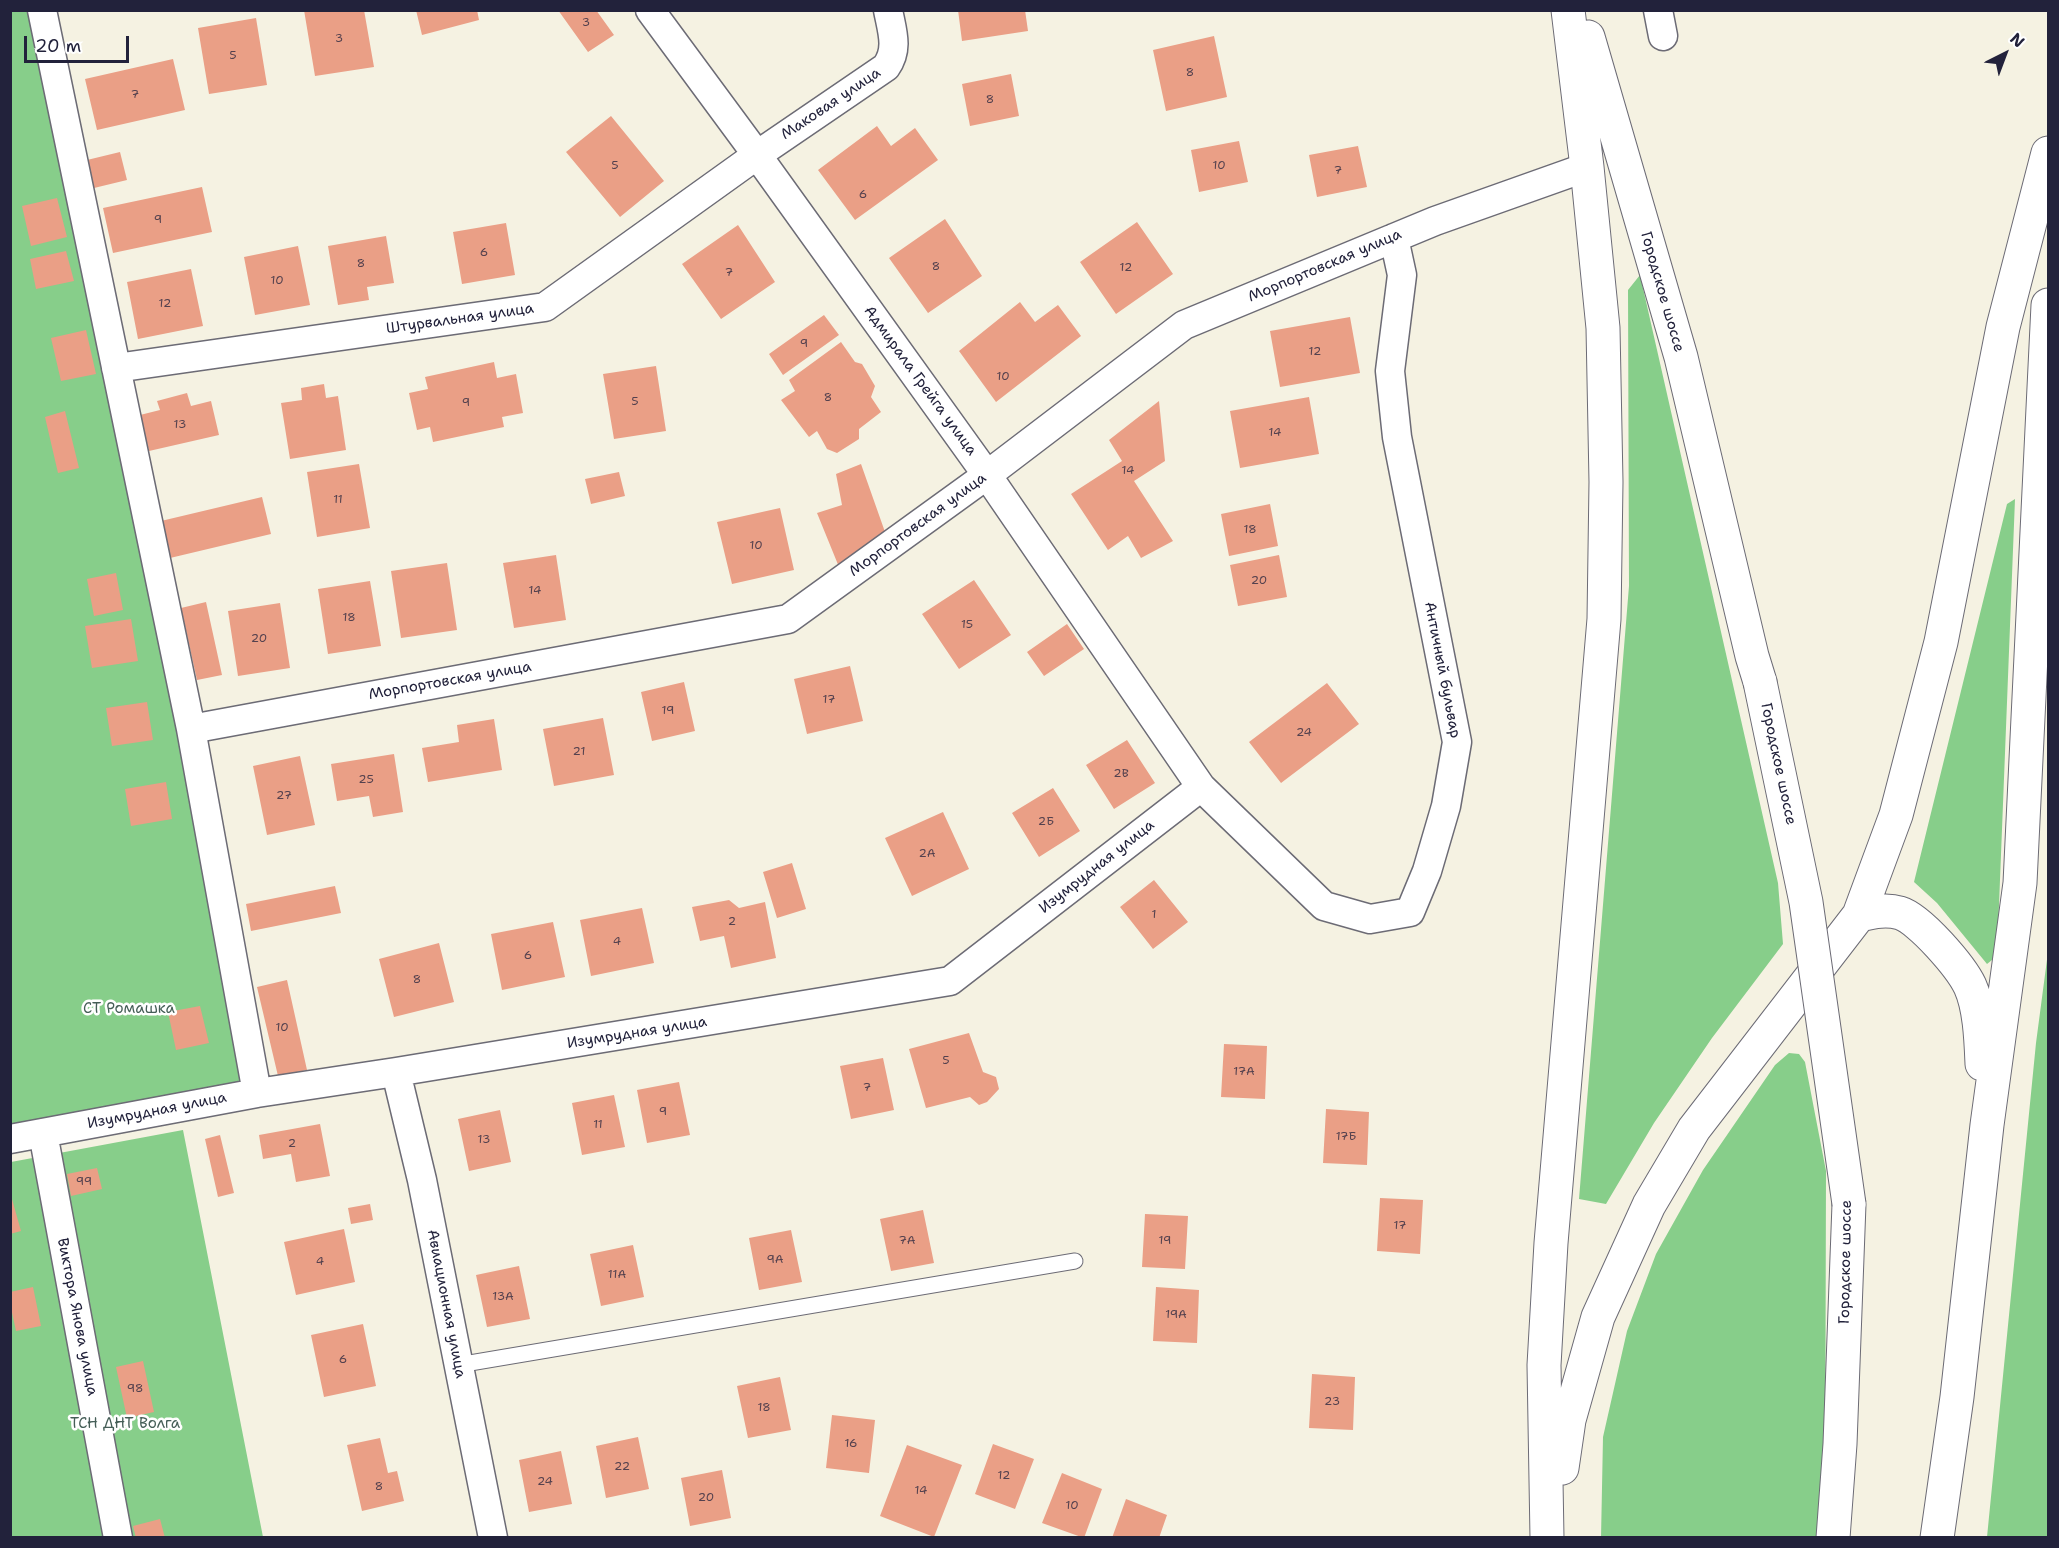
<!DOCTYPE html>
<meta charset="utf-8">
<style>
body{margin:0}
#map{position:relative;width:2059px;height:1548px;overflow:hidden;background:#f5f2e2;font-family:"Shantell Sans",sans-serif}
canvas{display:block}
.frame{position:absolute;inset:0;border:12px solid #22223b;pointer-events:none}
.north{position:absolute;left:1975px;top:24px;width:60px;height:60px;-webkit-text-stroke:4px #fff;paint-order:stroke;rotate:42deg;font-size:16px;font-weight:700;line-height:24px;text-align:center;color:#22223b}
.north::after{content:'';display:block;margin:auto;width:21px;height:27px;background:#22223b;clip-path:polygon(50% 0,100% 100%,50% 72%,0 100%)}
.scale{position:absolute;left:24px;top:36px;width:105px;height:27px;box-sizing:border-box;border:3px solid #22223b;border-top:0;padding-left:8px;font-size:18px;line-height:21px;white-space:nowrap;color:#22223b;-webkit-text-stroke:4px #fff;paint-order:stroke}
</style>
<div id="map">
<canvas width="2059" height="1548"></canvas>
<div class="frame"></div>
<div class="north">N</div>
<div class="scale">20 m</div>
</div>
<script>
const ctx = document.querySelector('canvas').getContext('2d');
ctx.lineJoin = 'round';
function paint(path, color) { ctx.fillStyle = color; ctx.fill(path, 'evenodd'); }
function stroke(path, color, width, dash) { ctx.strokeStyle = color; ctx.lineWidth = width; ctx.lineCap = dash ? 'butt' : 'round'; ctx.setLineDash(dash || []); ctx.stroke(path); }
function write(font, color, halo, rows, align = 'center') {
  ctx.font = font + ' "Shantell Sans",sans-serif'; ctx.lineWidth = 5; ctx.setLineDash([]); ctx.textBaseline = 'middle'; ctx.strokeStyle = halo; ctx.fillStyle = color; for (const [text, x, y, turn = 0] of rows) {
    ctx.save(); ctx.translate(x, y); ctx.rotate((+turn || 0) * Math.PI / 180); ctx.textAlign = isNaN(turn) ? turn : align; if (halo) ctx.strokeText(text, 0, 0); ctx.fillText(text, 0, 0); ctx.restore();
  }
}
paint(new Path2D(`
 M53,10L266,1105L11,1152L10,11Z
 M1640,275L1778,883L1783,944L1712,1038L1654,1123L1606,1204L1579,1199L1629,586L1628,290Z
 M2015,499L1997,956L1987,964L1937,903L1914,882L2007,504Z
 M2048,952V1537H1987L2036,1043Z
 M1789,1053L1799,1054L1805,1062L1826,1171L1825,1537L1601,1538L1603,1437L1627,1331L1656,1254L1703,1170L1775,1065Z
 M183,1130L263,1537L11,1538V1162Z`), '#87ce8a');
paint(new Path2D(`
 M304,10H364L374,67L315,76Z
 M416,10H477L479,20L422,35Z
 M558,10H596L614,35L588,52Z
 M958,10H1025L1028,31L962,41Z
 M256,18L267,85L209,94L198,28Z
 M1214,36L1227,97L1166,111L1153,50Z
 M173,59L185,110L97,130L85,79Z
 M1011,74L1019,116L970,126L962,84Z
 M611,116L664,181L620,217L566,152Z
 M877,126L891,146L915,128L938,160L855,220L818,170Z
 M1239,141L1248,182L1199,192L1191,150Z
 M1358,146L1367,187L1317,197L1309,155Z
 M120,152L127,180L94,188L87,160Z
 M202,187L212,232L113,253L103,208Z
 M57,198L67,237L31,246L22,206Z
 M945,219L982,276L928,313L889,258Z
 M1137,222L1173,274L1116,314L1080,262Z
 M506,223L515,275L462,284L453,232Z
 M738,225L775,282L721,319L682,264Z
 M386,236L394,283L367,287L369,300L338,305L328,246Z
 M298,246L310,305L255,315L244,257Z
 M66,251L74,281L36,289L30,259Z
 M191,269L203,326L138,339L127,282Z
 M1020,302L1035,322L1058,305L1081,336L996,402L959,351Z
 M824,315L839,335L783,375L769,354Z
 M1350,317L1360,373L1280,387L1270,331Z
 M86,330L96,374L61,381L51,338Z
 M841,342L855,362L862,364L875,386L871,397L881,412L859,429V439L837,453L827,449L817,431L809,437L781,400L795,391L789,380Z
 M494,362L497,378L516,374L523,413L502,417L504,427L433,442L430,427L417,430L409,393L428,389L425,377Z
 M656,366L666,431L614,439L603,374Z
 M324,384L326,398L338,396L346,450L290,459L281,403L302,400L301,388Z
 M187,393L191,406L211,401L219,435L149,451L140,415L160,410L157,401Z
 M1309,397L1319,454L1240,468L1230,411Z
 M1159,401L1165,461L1134,481L1173,541L1141,558L1128,536L1108,550L1071,494L1122,461L1109,440Z
 M65,411L79,468L58,473L45,417Z
 M359,464L370,528L317,537L307,472Z
 M861,464L885,532L839,567L817,513L842,505L836,474Z
 M619,472L625,496L591,504L585,479Z
 M262,497L271,534L170,558L161,521Z
 M1270,504L1278,546L1229,556L1221,514Z
 M780,508L794,570L732,584L717,522Z
 M556,555L566,620L514,628L503,563Z
 M1279,555L1287,597L1238,606L1230,565Z
 M447,563L457,630L401,638L391,571Z
 M116,573L123,610L94,616L87,579Z
 M974,580L1011,635L959,669L922,614Z
 M370,581L381,646L328,654L318,589Z
 M206,602L222,675L197,680L181,608Z
 M280,603L290,668L238,676L228,611Z
 M131,619L138,661L92,668L85,626Z
 M1067,624L1084,649L1044,676L1027,652Z
 M850,666L863,721L807,734L794,679Z
 M684,682L695,731L652,741L641,692Z
 M1327,683L1359,724L1281,783L1249,742Z
 M147,702L153,740L112,746L106,708Z
 M603,718L614,775L554,786L543,729Z
 M494,719L502,770L428,782L422,748L459,742L457,725Z
 M1127,740L1155,783L1114,809L1086,765Z
 M394,754L403,812L373,817L369,796L337,801L331,764Z
 M300,756L315,825L267,835L253,766Z
 M166,782L172,819L131,826L125,789Z
 M1053,788L1080,831L1039,857L1012,813Z
 M943,812L969,869L912,896L885,838Z
 M792,863L806,909L777,918L763,872Z
 M1154,880L1188,922L1153,949L1120,907Z
 M335,886L341,913L251,931L246,904Z
 M729,900L739,908L765,902L776,958L731,968L724,936L700,941L692,907Z
 M642,908L654,963L591,976L580,920Z
 M553,922L565,977L502,990L491,934Z
 M439,943L454,1002L394,1017L379,959Z
 M287,980L307,1070L278,1076L257,987Z
 M200,1006L209,1043L176,1050L168,1012Z
 M969,1033L983,1072L996,1077L999,1089L987,1102L979,1105L970,1097L926,1108L909,1049Z
 M1224,1044L1267,1046L1265,1099L1221,1097Z
 M883,1058L894,1110L851,1119L840,1066Z
 M679,1082L690,1135L647,1143L637,1090Z
 M614,1095L625,1147L582,1155L572,1103Z
 M1326,1109L1369,1112L1367,1165L1323,1163Z
 M500,1110L511,1162L469,1171L458,1119Z
 M320,1124L330,1176L296,1182L291,1154L263,1159L259,1135Z
 M220,1135L234,1193L218,1197L205,1139Z
 M97,1168L102,1189L71,1196L67,1174Z
 M10,1192L21,1231L10,1234Z
 M1380,1198L1423,1200L1420,1254L1377,1251Z
 M370,1204L373,1220L351,1224L348,1208Z
 M923,1210L934,1263L891,1271L880,1219Z
 M1145,1214L1188,1216L1185,1269L1142,1267Z
 M344,1229L355,1282L296,1295L284,1242Z
 M791,1230L802,1282L759,1290L749,1238Z
 M633,1245L644,1297L601,1306L590,1254Z
 M519,1266L530,1319L487,1327L476,1275Z
 M33,1287L41,1326L16,1331L10,1303V1292Z
 M1156,1287L1199,1290L1197,1343L1153,1341Z
 M363,1324L376,1386L324,1397L311,1335Z
 M143,1361L154,1412L127,1418L116,1367Z
 M1312,1374L1355,1377L1353,1430L1309,1428Z
 M780,1377L791,1430L748,1438L737,1386Z
 M832,1415L875,1420L869,1473L826,1468Z
 M638,1437L649,1489L606,1498L596,1446Z
 M380,1438L388,1473L397,1471L404,1501L362,1511L347,1445Z
 M993,1444L1034,1459L1015,1509L975,1494Z
 M907,1445L962,1465L934,1537L880,1516Z
 M561,1451L572,1504L529,1512L519,1460Z
 M722,1470L731,1518L690,1526L681,1478Z
 M1062,1473L1102,1489L1084,1538L1042,1523Z
 M1126,1499L1167,1515L1159,1538H1112Z
 M160,1519L165,1538H136L133,1526Z`), '#ea9f86');
const service = new Path2D(`
 M458,1365L1075,1261`);
const minor = new Path2D(`
 M42,10L191,729L257,1093
 M650,10L757,155L987,475L1201,787L1324,906L1370,919L1410,912L1427,871L1446,806L1457,742L1397,437L1390,371L1402,275L1394,238
 M1658,10L1663,36
 M116,368L545,307L757,155L886,67C899,49 892,31 888,10
 M191,729L788,619L987,475L1184,325L1435,221L1587,167
 M396,1072L422,1180L493,1538
 M43,1133L118,1538
 M10,1139L257,1093L396,1072L950,981L1201,787`);
const primary = new Path2D(`
 M1588,37L1681,357L1752,656L1760,682
 M1859,915C1873,912 1886,909 1900,913C1920,919 1961,967 1970,986C1980,1008 1981,1040 1982,1064
 M1562,1468L1569,1420L1598,1317L1649,1205L1694,1129L1859,915L1896,815L1941,642L2003,327L2048,153
 M1547,1538L1544,1365L1551,1243L1604,619L1606,482L1603,328L1587,167L1568,10
 M1833,1538L1840,1444L1849,1204
 M1937,1538L1957,1397L1987,1125L2020,883L2048,305`);
stroke(service, '#6c6b75', 17);
stroke(minor, '#6c6b75', 31);
stroke(primary, '#6c6b75', 35);
stroke(service, '#fff', 15);
stroke(minor, '#fff', 28);
stroke(primary, '#fff', 33);
const primaryBridge = new Path2D(`
 M1760,682L1806,902L1849,1204`);
stroke(primaryBridge, '#6c6b75', 35, []);
stroke(primaryBridge, '#fff', 33);
write('12px', '#54414e', null, [
 ["3",586,23],
 ["3",339,39],
 ["5",233,56],
 ["8",1190,73],
 ["7",135,95],
 ["8",990,100],
 ["5",615,166],
 ["10",1219,166],
 ["7",1338,171],
 ["6",863,195],
 ["9",158,220],
 ["6",484,253],
 ["8",361,264],
 ["8",936,267],
 ["12",1126,268],
 ["7",729,273],
 ["10",277,281],
 ["12",165,304],
 ["9",804,344],
 ["12",1315,352],
 ["10",1003,377],
 ["8",828,398],
 ["5",635,402],
 ["9",466,403],
 ["13",180,425],
 ["14",1275,433],
 ["14",1128,471],
 ["11",338,500],
 ["18",1250,530],
 ["10",756,546],
 ["20",1259,581],
 ["14",535,591],
 ["18",349,618],
 ["15",967,625],
 ["20",259,639],
 ["17",829,700],
 ["19",668,711],
 ["24",1304,733],
 ["21",579,752],
 ["2В",1121,774],
 ["25",366,780],
 ["27",284,796],
 ["2Б",1046,822],
 ["2А",927,854],
 ["1",1154,915],
 ["2",732,922],
 ["4",617,942],
 ["6",528,956],
 ["8",417,980],
 ["10",282,1028],
 ["5",946,1061],
 ["17А",1244,1072],
 ["7",867,1088],
 ["9",663,1112],
 ["11",598,1125],
 ["17Б",1346,1137],
 ["13",484,1140],
 ["2",292,1144],
 ["99",84,1182],
 ["17",1400,1226],
 ["7А",907,1241],
 ["19",1165,1241],
 ["9А",775,1260],
 ["4",320,1262],
 ["11А",617,1275],
 ["13А",503,1297],
 ["19А",1176,1315],
 ["6",343,1360],
 ["98",135,1389],
 ["23",1332,1402],
 ["18",764,1408],
 ["16",851,1444],
 ["22",622,1467],
 ["12",1004,1476],
 ["24",545,1482],
 ["8",379,1487],
 ["14",921,1491],
 ["20",706,1498],
 ["10",1072,1506]
]);
write('15px', '#22223b', '#fff', [
 ["Маковая улица",831,104,-34],
 ["Морпортовская улица",1325,266,-23],
 ["Городское шоссе",1662,292,74],
 ["Штурвальная улица",460,319,-8],
 ["Адмирала Грейга улица",920,381,54],
 ["Морпортовская улица",918,525,-36],
 ["Античный бульвар",1442,670,79],
 ["Морпортовская улица",450,681,-10],
 ["Городское шоссе",1778,764,78],
 ["Изумрудная улица",1097,867,-38],
 ["Изумрудная улица",637,1033,-9],
 ["Изумрудная улица",157,1111,-11],
 ["Городское шоссе",1846,1262,-89],
 ["Авиационная улица",446,1304,79],
 ["Виктора Янова улица",77,1317,79]
]);
write('15px', '#455e57', '#fff', [
 ["СТ Ромашка",129,1009],
 ["ТСН ДНТ Волга",125,1424]
]);
</script>
